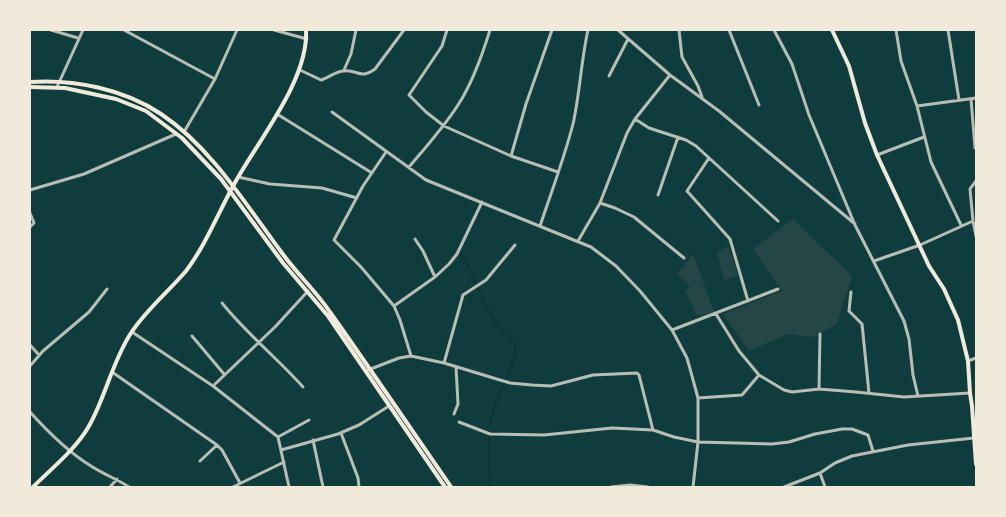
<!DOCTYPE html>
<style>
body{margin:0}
#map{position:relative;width:1006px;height:517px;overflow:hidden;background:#0f3d3e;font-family:"DejaVu Sans",sans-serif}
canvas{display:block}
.frame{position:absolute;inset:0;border:31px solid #f1e9da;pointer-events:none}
</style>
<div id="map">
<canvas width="1006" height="517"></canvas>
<div class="frame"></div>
</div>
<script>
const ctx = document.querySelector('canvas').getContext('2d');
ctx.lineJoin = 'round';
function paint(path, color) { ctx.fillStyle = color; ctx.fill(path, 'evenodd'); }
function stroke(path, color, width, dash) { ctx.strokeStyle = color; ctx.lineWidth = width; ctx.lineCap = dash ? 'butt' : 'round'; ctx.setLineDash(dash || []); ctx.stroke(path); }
paint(new Path2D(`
 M793,219L852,276L837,324L814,337L788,334L749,351L723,314L782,291L753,249Z
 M728,246L738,275L724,280L717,252Z
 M693,254L714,312L697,316L685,291L690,287L677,274Z`), '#244646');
stroke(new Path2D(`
 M460,252C464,259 468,265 471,272C485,302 489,321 515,344L516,354L494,408L490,424
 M489,435L490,485`), '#0a2a2b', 1);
stroke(new Path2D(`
 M51,30L78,38
 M124,30L215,79
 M274,30L307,39
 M447,30L442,46L409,95L426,112L444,126L511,156L558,172
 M618,30L670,75L719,111L855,224
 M679,30L682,57L698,86L702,97
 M729,30L759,105
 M774,30L792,64L809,115L855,225L904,321L909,339L913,375L918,396
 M896,30L901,61L917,106L931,162L961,225
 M948,30L959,100
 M300,70L321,80C328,78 336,71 344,71C357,69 360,80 375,69L404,30
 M344,70L351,54L356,30
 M609,76L628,39
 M57,87L83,30
 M971,99L975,148
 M917,106L976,98
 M332,112L426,180L591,247L616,266L640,291L672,330L687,358L692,376L698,398V442L693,487
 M277,114L372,173
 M635,119L649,128L686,140L696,146L778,221
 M184,132L215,79L237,30
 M386,152L363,186L334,240L361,267L394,306L400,320L411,356
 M877,155L924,137
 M511,156L526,104L552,30
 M709,158L687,191L730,239L748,301
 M409,167C426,147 444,127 458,105C473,82 482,56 490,30
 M238,177L270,184L322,188L357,198
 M976,181L970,189L973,221L976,236
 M30,190L84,174L176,134
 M658,195L678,137
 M600,203L615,208L634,217L684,258
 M30,213L34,223L30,227
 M540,226C551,193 564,159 573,124C580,93 581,61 588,30
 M415,239L423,251L435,277
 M578,241L600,203L627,133L635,119L670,75
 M874,261L920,245L973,221
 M851,292L849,311L862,324L869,393
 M222,303C247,334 277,358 303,387
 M394,306L435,277L449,264L457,254L482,202
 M716,314L739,351L759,375L784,390L792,392L819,389L856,392L904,397L970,393
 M672,330L778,289
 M132,332L213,386L278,437L289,487
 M192,336L224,374
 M30,345L39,355
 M968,361L976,358
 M444,363L463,295L486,280L515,245
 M30,366L43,351L89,312L107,289
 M368,370L399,358L411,356L444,363L510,383L532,385L551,386L593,375L637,373L639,375L653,430
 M112,372L217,445L222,450L240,483
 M213,386L275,327L308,291
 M819,389L820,334
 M698,398L742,395L759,375
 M30,412C48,432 68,452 91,466C103,474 117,479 129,487
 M454,414L458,404L456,367
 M459,422L490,434L544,435L612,428L653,430L674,437L698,442L736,443L772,444L789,442L815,434L842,429H852L868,435L873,451
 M341,433L358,478L359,487
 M278,437L309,420
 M313,440L323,487
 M281,450L338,434L359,425L389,406
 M200,461L217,445
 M820,473L825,487
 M110,487L117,479
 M233,487L284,462
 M611,487L630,485L648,487
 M784,487L820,473L835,463L852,456L908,445L974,438`), '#b8beb3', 3);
stroke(new Path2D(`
 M832,30L849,66L865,123L877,155L929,266L944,289L958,320L968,361L970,393L972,406L976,464
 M30,82C74,79 124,89 161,114C212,148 246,205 282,253C297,274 316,291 330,312C371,370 411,429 451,487
 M30,87L65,88L116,99L146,111L182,138L221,179L283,263L328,316L445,487
 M33,487C52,468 76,449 89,426C106,396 112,362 131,333C146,310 168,292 186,271C205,246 217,216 232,188C255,144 309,81 306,30`), '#f1e9da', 4);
</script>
